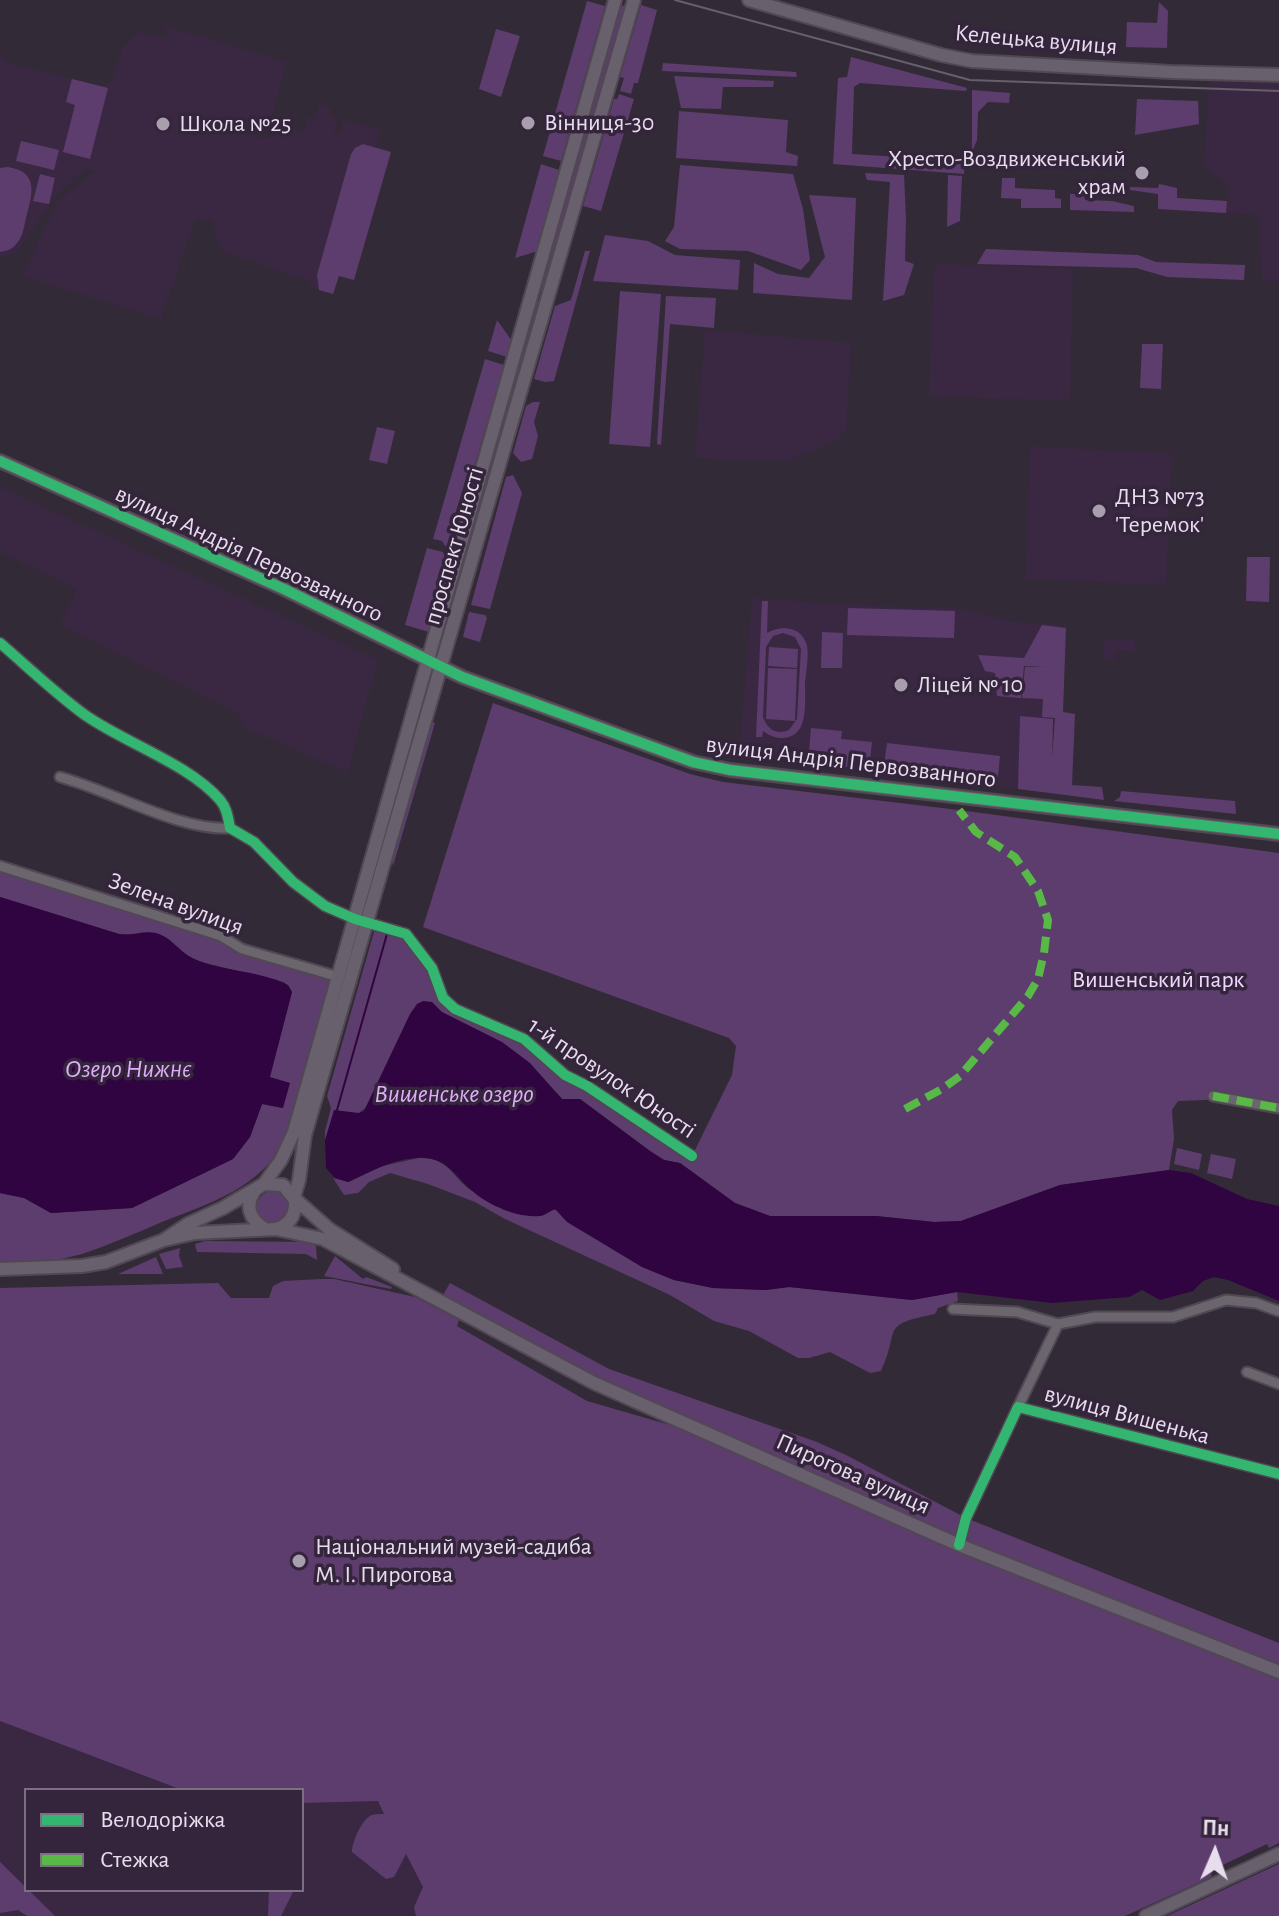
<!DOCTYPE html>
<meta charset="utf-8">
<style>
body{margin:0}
#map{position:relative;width:1279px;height:1916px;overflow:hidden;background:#332a37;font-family:"Alegreya Sans",sans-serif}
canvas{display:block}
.legend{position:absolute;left:24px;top:1788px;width:280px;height:104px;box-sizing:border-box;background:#34253c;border:2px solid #7c6f83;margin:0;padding:10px 14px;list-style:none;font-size:24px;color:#e7dded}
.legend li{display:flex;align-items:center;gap:16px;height:40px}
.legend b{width:40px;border:2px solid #7c6f83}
.north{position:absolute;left:1175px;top:1812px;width:80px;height:80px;-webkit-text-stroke:6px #34253c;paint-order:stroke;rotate:2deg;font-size:22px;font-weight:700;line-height:32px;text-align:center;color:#e7dded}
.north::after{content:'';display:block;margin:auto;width:28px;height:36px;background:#e7dded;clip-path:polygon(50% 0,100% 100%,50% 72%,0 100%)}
</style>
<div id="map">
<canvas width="1279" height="1916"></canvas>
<ul class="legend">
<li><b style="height:10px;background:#33b770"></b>Велодоріжка</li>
<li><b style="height:10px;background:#58b947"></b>Стежка</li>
</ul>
<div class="north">Пн</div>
</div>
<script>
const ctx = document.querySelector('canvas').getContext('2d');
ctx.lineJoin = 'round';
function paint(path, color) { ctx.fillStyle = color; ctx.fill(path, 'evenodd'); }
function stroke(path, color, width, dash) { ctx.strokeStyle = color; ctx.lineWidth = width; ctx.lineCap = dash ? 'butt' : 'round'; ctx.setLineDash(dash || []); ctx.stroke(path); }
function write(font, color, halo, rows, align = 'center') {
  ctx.font = font + ' "Alegreya Sans",sans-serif'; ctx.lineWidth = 7; ctx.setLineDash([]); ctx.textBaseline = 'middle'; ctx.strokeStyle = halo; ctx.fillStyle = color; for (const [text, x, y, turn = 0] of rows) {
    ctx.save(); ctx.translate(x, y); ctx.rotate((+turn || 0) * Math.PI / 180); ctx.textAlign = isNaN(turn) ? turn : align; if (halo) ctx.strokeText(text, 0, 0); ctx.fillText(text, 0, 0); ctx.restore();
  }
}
paint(new Path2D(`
 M165,26L286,62L274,111L257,137L275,138L279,124L304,131L308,117L315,119L319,104L332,108L330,116L338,119L334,132L340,133L343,120L380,130L333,294L310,287L311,282L225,252L217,239L213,220L195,219L161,319L23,276L57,201L96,171L86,168L57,194L18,250L10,256L0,257V52L4,62L104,86L111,82L123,47L139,32L163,37L167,35Z
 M1209,80L1279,83V281H1264L1261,275L1260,215L1226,213L1228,183L1204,169Z
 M937,264L1073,269L1070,400L929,397L934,270Z
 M705,330L851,343L846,430L835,441L786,461L695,458Z
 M1030,446L1172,454L1166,585L1026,579Z
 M0,487L378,660L347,772L243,727L238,713L60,625L77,589L0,552Z
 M752,598L848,605L968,609L1013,622L1060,625L1053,793L739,754Z
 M1104,640H1135V651L1116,650L1115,659H1104Z
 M0,1721L182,1790H26V1890H302V1803L378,1801L438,1916H0Z`), '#3a2843');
paint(new Path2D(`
 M587,1L605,6L561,161L543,156Z
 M1159,2L1168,11L1167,48L1126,47L1127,22L1157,23Z
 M620,5L625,6L543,293L539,292Z
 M641,5L657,10L638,83H634L631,94L620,91L624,78L620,77Z
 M496,29L520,36L501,97L479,89Z
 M851,57L967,88L966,91L860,83L854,87L852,154L965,161L964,174L833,164L838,78L847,77Z
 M663,63L796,72L797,77L662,71Z
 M674,76L774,81L773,87H723L721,109L681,108Z
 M72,79L108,88L90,159L63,152L75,105L66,102Z
 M972,90L1010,93L1009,103L988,102L978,112L977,140L972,152Z
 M619,94L634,99L601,211L583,206L614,99H617Z
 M1137,99L1198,101L1199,124L1135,135Z
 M679,111L788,120L786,152L798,156L797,166L676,158Z
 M21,141L59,150L54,170L16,161Z
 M363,144L391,152L354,280L339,276L333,294L319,290L317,275L351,154L355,148Z
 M541,164L559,170L538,251L515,258Z
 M680,165L793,174L803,209L810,260L801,270L748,251L680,249L665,241L674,227Z
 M8,167C40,172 32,195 26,218C24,226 23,237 17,243C13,249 7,251 0,252V168Z
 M865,173L904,175L906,218L905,261L914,264L904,295L883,301L890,182L867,180Z
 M40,174L55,178L49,204L33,201Z
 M948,175L962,176L960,221L947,227Z
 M1002,178H1015V188L1055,190V198L1061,199V208H1021V199L1001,198Z
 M1159,184L1177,188V198L1227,201L1226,213L1158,209V194L1130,190V187L1158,188Z
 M1070,194H1084L1085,200L1112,201L1134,206V212L1070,210Z
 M809,195L856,198L852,300L753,293L754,263L778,274L809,278L825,257Z
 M605,235L648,241L675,255L740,260L738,290L593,281Z
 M986,249L1138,255L1156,262L1245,265L1244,280L1167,277L1136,268L977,264Z
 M585,251H590L554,381L545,382L534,379L555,306L571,300Z
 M620,291L661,294L650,447L609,444Z
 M666,296L716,298L714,328L670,324L661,445L657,444Z
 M536,300L540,301L499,448L494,447Z
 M497,320L512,341L507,357L488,351Z
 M1142,344H1163L1161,389L1140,388Z
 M485,359L504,365L469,484L464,485L454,518L458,524L452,546L446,547L442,541L433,539Z
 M533,402H540L534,422L538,436L532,459L521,462L513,453L526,406Z
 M377,427L395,431L387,464L369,460Z
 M492,454L497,455L447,633L442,631Z
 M513,475L522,493L490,609L471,605L506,477Z
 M427,548L443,552L447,562L429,632L405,625Z
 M1247,557H1270L1269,602L1246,601Z
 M762,601H768L767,633C781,625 802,626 807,646C809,657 806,672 805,683C805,695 806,710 803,721C798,741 777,742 763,731L762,737H756ZM783,633L795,637L801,649L797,719L789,730C776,735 768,730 763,717L766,647L773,636Z
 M848,608L955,611L954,638L847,635Z
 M469,612L485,615L487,618L480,642L463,637Z
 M1042,625L1066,628L1063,712L1075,714L1072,785L1102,787L1104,800L1018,789L1020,716L1053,719L1052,759L1055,718L1042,717L1043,699L1022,698L1025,667H1046L1024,666L1021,698L997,696L995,673L985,671L978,655L1024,658Z
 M822,632L843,633L842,668H821Z
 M769,647L798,649L797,668L768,666Z
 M768,668L797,669L795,721L766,719Z
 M493,703L690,774L723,782L959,810L1279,853V1108L1230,1099L1178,1101L1172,1110L1174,1139L1169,1170L1060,1185L961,1221L934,1222L876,1216H770L735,1203L680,1163L664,1160L650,1151L580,1099H562L557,1093L369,1105L359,1113L352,1130L325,1140V1131L331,1108L327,1096L376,925L402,931L432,968L443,998L515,1035L554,1065L692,1156L732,1075L736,1046L729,1038L423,927Z
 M426,720L435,723L393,866L389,844Z
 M811,728L842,731L841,739L872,742L869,770L808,762Z
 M887,743L1000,756L997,786L883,772Z
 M1121,791L1235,801L1236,814L1114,801L1120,797Z
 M0,866L221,936L236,946L332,975L285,1138C263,1188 209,1203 162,1222C136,1233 109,1245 82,1254L61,1259L0,1262V1193L24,1198L51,1213L132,1208L233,1159L250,1137L262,1104L282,1108L269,1077L292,992L284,982L201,962L182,953L168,939L154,933L131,935L119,934L0,897Z
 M1177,1148L1202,1154L1199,1170L1174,1164Z
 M1211,1154L1236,1159L1232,1179L1207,1173Z
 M419,1158C452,1157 453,1182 476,1193C497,1202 520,1209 541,1216L551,1210H558L565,1219L642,1267L674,1280L713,1288L766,1290L789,1287L912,1300L957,1292L958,1301L938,1308L935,1314C878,1325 901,1329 881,1371L870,1373L830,1352L809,1358H798L749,1331L714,1321L670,1295L505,1219L475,1202L428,1184L390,1173L369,1182L358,1193L344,1195L333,1178L349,1182L382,1166Z
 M257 1207a16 16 0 1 1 32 0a16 16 0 1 1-32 0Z
 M205,1241L310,1242L316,1246L317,1260L306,1254L197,1252L195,1244Z
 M180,1248L179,1256L183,1267L166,1269L159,1254Z
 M335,1256L363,1279L366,1277L392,1287L391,1289L324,1276Z
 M156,1257L163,1274H118Z
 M321,1279H334L415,1297L459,1320L457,1326L587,1401L722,1440L1279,1672V1843L1269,1848L1267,1844L1212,1870L1211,1877L1125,1916H416L414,1907L423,1887L406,1854L394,1877L386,1879L352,1852C352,1843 361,1821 370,1816C373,1814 381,1814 384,1814L378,1801L302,1803V1790H182L0,1721V1288L218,1283L231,1298H269L273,1286L283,1281Z
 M450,1283L609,1369L817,1442L848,1456L966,1518L1279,1643V1665L961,1539L597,1377L443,1295Z
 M0,1862L55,1916H27L18,1910L0,1913Z
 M1279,1864V1916H1167Z
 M269,1890H294L281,1916H268Z`), '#5d3d6d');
paint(new Path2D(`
 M0,897L119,934C132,936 144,930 156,933C171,937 179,951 192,958C222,972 259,970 288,985L292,992L270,1077L290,1083L283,1108L262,1104L250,1137L233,1159L132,1208L51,1213L24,1198L0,1193Z
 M423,1001L432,1002L442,1012L502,1042L530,1063L562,1099H580L650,1151L664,1160L680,1163L735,1203L770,1216H876L934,1222L961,1221L1060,1185L1169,1170L1191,1173L1247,1199L1279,1206V1301L1228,1280L1214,1277L1203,1281L1193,1291L1160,1300L1142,1290L1129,1297L1052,1303L957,1292L912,1300L789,1287L766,1290L713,1288L674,1280L642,1267L567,1222L555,1209C550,1211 545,1216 539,1216C516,1218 486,1204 470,1189C458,1178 449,1163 432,1159C404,1153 372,1171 348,1182L335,1178L326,1168L325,1140L334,1110L359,1113L364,1111L410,1014L417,1004Z`), '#2f0441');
stroke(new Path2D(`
 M337,1110L387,934`), '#2f0441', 2);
const street = new Path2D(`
 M0,643C28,667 55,693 85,715C125,743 189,764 220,800C227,808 228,818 230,828L254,842L293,882L325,906L355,919L406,934L432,968L443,998L455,1009L524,1039L565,1075L587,1086L692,1156
 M60,777C112,791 179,831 230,828
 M0,866L221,936L242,949L339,977
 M1213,1096L1279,1108
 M953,1309L1017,1312L1058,1324
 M1247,1372L1279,1384
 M1018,1407L1058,1324L1095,1317H1173L1226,1300L1256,1303L1278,1311
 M959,1545L966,1518L1018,1407L1279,1474`);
const secondary = new Path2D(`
 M749,0L941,55L972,61L1171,72L1279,75
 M0,461L284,589L462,677L693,762L730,770L1279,834
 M264,1184L281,1160L294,1132L615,0
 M256,1189C244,1205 249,1219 265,1229
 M294,1197L299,1180L305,1135L634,0
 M294,1198L329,1229L393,1269
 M276,1229L323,1239L594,1383L959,1545L1279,1672
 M0,1269L82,1266L106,1262L164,1240L195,1233L276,1229C290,1225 296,1215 295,1200L283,1185L264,1184L223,1208L188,1224L164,1240
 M1146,1916L1279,1854`);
stroke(street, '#504853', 13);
stroke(secondary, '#504853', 16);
stroke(street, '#6b656e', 9);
stroke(secondary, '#69606d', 12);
stroke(new Path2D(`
 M675,0L970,80L1279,91`), '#66606a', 2);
stroke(new Path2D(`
 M1213,1096L1279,1108
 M905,1109L942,1089L960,1076L1028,996L1038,979L1044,953L1048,920L1038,891L1015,857L976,832L959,810`), '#58b947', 8, [16, 8]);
stroke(new Path2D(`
 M0,461L284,589L462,677L693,762L730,770L1279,834
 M0,643C28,667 55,693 85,715C125,743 189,764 220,800C227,808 228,818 230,828L254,842L293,882L325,906L355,919L406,934L432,968L443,998L455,1009L524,1039L565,1075L587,1086L692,1156
 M959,1545L966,1518L1018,1407L1279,1474`), '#33b770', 10);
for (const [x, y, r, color] of [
 [528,123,8,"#a89ead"],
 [163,124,8,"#a89ead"],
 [1142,173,8,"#a89ead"],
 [1099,511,8,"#a89ead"],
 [901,685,8,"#a89ead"],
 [299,1561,8,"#a89ead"]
]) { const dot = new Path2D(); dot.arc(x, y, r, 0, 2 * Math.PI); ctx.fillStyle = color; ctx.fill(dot); stroke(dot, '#34253c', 3); }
write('24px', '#e7dded', '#34253c', [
 ["Келецька вулиця",1036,40,5],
 ["проспект Юності",454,546,-74],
 ["вулиця Андрія Первозванного",249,554,25],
 ["вулиця Андрія Первозванного",851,762,7],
 ["Зелена вулиця",176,904,20],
 ["1-й провулок Юності",612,1078,34],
 ["вулиця Вишенька",1127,1415,15],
 ["Пирогова вулиця",853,1474,24]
]);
write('24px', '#e7dded', '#34253c', [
 ["Вінниця-30",544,123],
 ["Школа №25",179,124],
 ["Хресто-Воздвиженський",1126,159,"right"],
 ["храм",1126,187,"right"],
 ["ДНЗ №73",1115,497],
 ["'Теремок'",1115,525],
 ["Ліцей № 10",917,685],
 ["Національний музей-садиба",315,1547],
 ["М. І. Пирогова",315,1575]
], 'left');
write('24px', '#efd6fd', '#34253c', [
 ["Вишенський парк",1158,980]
]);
write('italic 26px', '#dfacf9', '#34253c', [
 ["Озеро Нижнє",128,1069],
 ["Вишенське озеро",454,1094]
]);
</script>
